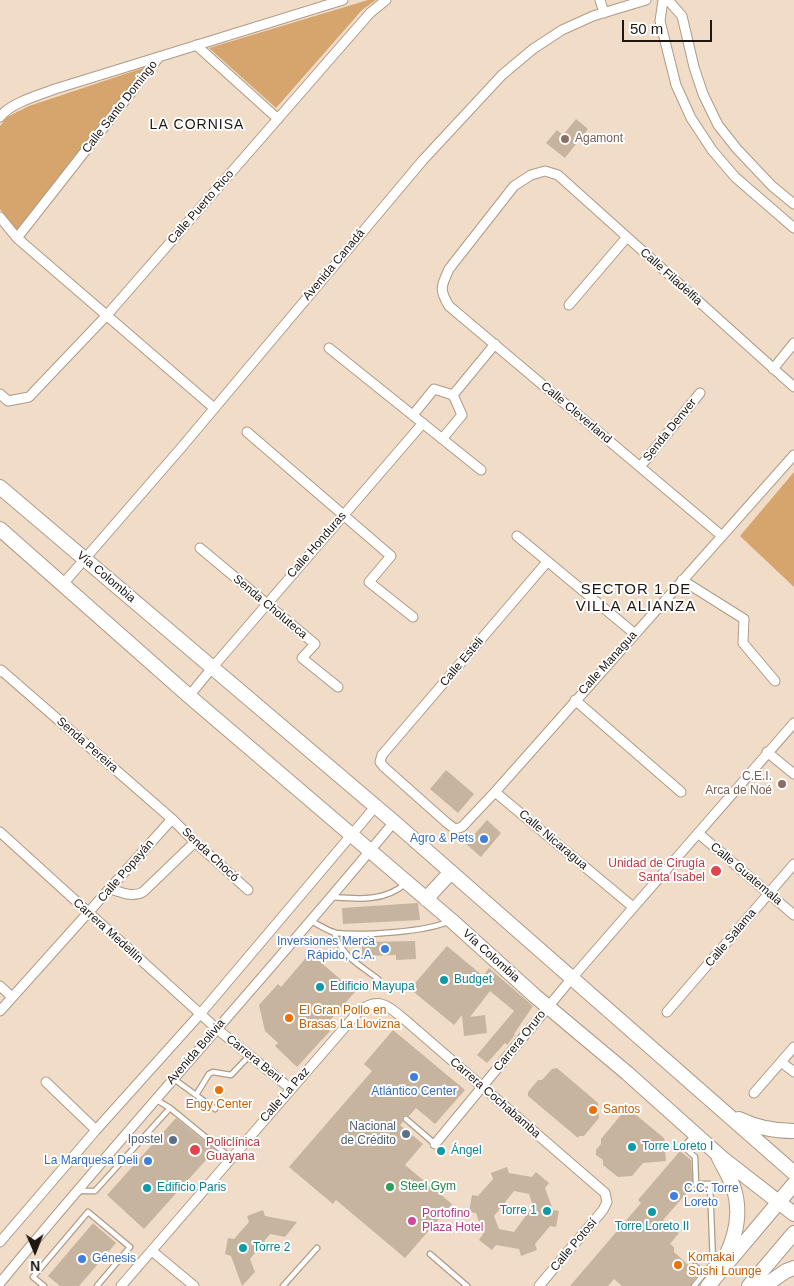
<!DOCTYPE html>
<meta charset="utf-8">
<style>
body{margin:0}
#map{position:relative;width:794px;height:1286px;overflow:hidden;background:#f0dcc7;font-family:Helvetica,sans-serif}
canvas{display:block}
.north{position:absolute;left:10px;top:1226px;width:50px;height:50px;-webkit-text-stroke:4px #fff;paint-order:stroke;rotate:179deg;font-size:14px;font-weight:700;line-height:20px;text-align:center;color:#1e1710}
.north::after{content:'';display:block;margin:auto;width:18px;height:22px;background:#1e1710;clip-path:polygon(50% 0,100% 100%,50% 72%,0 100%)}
.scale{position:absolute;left:622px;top:20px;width:90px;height:22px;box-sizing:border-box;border:2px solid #1e1710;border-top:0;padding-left:6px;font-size:15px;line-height:18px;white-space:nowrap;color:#1e1710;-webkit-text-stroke:4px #fff;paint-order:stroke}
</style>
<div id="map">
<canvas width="794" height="1286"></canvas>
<div class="north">N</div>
<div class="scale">50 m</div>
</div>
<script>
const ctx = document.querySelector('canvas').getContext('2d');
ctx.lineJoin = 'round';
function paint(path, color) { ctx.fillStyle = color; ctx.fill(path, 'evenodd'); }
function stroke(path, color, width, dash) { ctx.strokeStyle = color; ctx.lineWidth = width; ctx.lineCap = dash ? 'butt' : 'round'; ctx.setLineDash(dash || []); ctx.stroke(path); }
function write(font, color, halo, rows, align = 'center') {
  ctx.font = font + ' Helvetica,sans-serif'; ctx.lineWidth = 4; ctx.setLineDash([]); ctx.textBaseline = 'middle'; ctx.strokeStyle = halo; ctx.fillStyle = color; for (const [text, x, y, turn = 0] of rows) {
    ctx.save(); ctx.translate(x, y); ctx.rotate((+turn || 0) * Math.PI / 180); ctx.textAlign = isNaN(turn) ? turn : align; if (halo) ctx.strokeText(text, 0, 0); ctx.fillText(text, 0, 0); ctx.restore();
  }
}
paint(new Path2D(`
 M368,0H376L362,10L276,108L209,48Z
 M146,67L18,231L0,209V126L7,117L29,106Z
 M794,472V587L740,536Z`), '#d6a56d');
paint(new Path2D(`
 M576,119L588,129L565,158L546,143L557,130L563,135Z
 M446,770L474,794L458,813L430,789Z
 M487,820L501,833L481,857L466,844Z
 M418,903L420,920L343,924L342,908Z
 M415,941L416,959L396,960V955L362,956V942Z
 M447,946L483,976L489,968L533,1006L514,1034L515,1035L507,1045L505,1043L487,1063L477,1055L514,1011L490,991L470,1017L485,1015L487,1033L464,1036L462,1015L454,1025L410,989Z
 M310,953L355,992L325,1026L330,1031L297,1067L275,1046L278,1043L265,1031L259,1005L278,984L281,987Z
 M393,1030L465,1090L435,1124L416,1108L409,1116L405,1115L402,1118L403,1122L400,1125L423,1144L405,1165L452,1204L405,1258L336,1200L333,1204L289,1167L372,1071L364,1064Z
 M557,1068L598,1103L599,1118L584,1136H579L578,1138L528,1096V1092L538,1080H542L552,1069Z
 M625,1110H630L664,1138L666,1161L643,1163L632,1176L618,1177L603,1165V1160L596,1155V1150L601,1144V1139Z
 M176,1118L215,1150L144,1229L107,1195Z
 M680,1151L691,1160L693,1186L663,1220L679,1233L670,1244L674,1247V1252L698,1274L690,1286H622L614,1279L608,1286H570L641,1203L638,1200Z
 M507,1167L509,1173L532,1177L536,1172L549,1183L545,1188L553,1210L559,1211L556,1227L550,1226L535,1244L537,1250L521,1256L519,1249L496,1245L492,1250L479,1240L483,1234L476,1213L469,1212L472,1195L478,1196L493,1179L491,1173ZM514,1191L529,1194L533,1206L514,1232L499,1229L494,1216Z
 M263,1210L265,1216L297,1222L285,1237L270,1234L250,1259L255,1272L242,1286L231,1256L225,1254L228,1238L234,1239L249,1222L247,1216Z
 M93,1223L116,1243L79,1286H60L48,1276Z`), '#c7b49f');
const service = new Path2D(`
 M331,897C357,899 384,902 405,884
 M311,921C319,925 328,931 336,933C361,936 428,932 449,921
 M334,932C341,956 360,965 378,979
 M174,1079L215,1109
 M196,1095L209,1074L213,1072L231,1075L250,1055
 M170,1108L231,1158
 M406,1119L435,1144
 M693,1136L684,1147L695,1157L696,1184H710L713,1263L694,1286
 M77,1191H95L170,1108L155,1099
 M430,1254L467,1286
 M695,1266L704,1274
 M44,1286L33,1277L88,1212L130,1247L97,1286
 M283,1286L317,1248`);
const minor = new Path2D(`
 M600,0L604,13
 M663,0L660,21L676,85L691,118L712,150L735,177L794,228
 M668,0L682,16L694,67L703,94L718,125L737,149L772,186L794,204
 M196,45L278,119
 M0,117C10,103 39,95 55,89L343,0
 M0,217L17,238L214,408
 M17,238L159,57
 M569,305L627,237
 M329,348L481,470
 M773,369L794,343
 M0,394L8,401L29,397L107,315L370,13L386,0
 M453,395L495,344
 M413,415L434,389L453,395L462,415L442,439
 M247,432L391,556L369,582L413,617
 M640,467L700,393
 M517,536L635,634
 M722,536L449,306C439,290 441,286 449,269L514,186L531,175L545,171L558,175L794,387
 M200,548L315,644L302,658L338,687
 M547,562L382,755L380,762L384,767L447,823L455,829L462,827L495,792L794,455
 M682,580L744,619L743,643L775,681
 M63,584L181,448L423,160L502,75L533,49L562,30L593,16L646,0
 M0,672L1,670L172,819L195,842L248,890
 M189,696L212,668L423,423
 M575,700L681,792
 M767,752L794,774
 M495,792L633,907
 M0,832L217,1029L291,1089
 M698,833L794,915
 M110,889C121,892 132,898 143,892L195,842
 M0,986L12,997
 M0,1011L172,819
 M667,1012L794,864
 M781,1062L794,1072
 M46,1082L96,1130
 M754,1093L794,1047
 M435,1144L572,978L794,723
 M0,1242L96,1130L201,1013L375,807
 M152,1251L194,1286
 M0,1283C128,1127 265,978 394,822
 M121,1286L358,1012C378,996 387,1005 404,1019L605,1193L607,1202L603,1210L539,1286`);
const secondary = new Path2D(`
 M0,487L394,822L794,1173
 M0,529L189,696L451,920L535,996L627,1073L722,1158L794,1214
 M426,899L451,872
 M739,1119C757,1128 774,1131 794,1131
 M714,1279C730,1251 744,1222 734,1189C731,1179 724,1168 719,1158
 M708,1286L794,1184
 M749,1286L794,1233
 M764,1286L786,1271L794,1268`);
stroke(service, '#ae9b87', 7);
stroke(minor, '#ae9b87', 11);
stroke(secondary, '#ae9b87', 16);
stroke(service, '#fff', 4.5);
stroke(minor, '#fff', 9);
stroke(secondary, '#fff', 14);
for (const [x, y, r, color] of [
 [565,139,5,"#8d6e63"],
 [782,784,5,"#8d6e63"],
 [484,839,5,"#3f7fe0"],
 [716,871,6,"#e0444e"],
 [385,949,5,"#3f7fe0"],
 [444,980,5,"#0f9aa8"],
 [320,987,5,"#0f9aa8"],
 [289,1018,5,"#e8710a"],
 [414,1077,5,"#3f7fe0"],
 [219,1090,5,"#e8710a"],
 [593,1110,5,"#e8710a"],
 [406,1134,5,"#5c6f8a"],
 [173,1140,5,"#5c6f8a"],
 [632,1147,5,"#0f9aa8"],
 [195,1150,6,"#e0444e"],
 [441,1151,5,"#0f9aa8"],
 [148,1161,5,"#3f7fe0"],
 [390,1187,5,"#2e9e5b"],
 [147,1188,5,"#0f9aa8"],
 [674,1196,5,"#3f7fe0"],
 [547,1211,5,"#0f9aa8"],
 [652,1212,5,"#0f9aa8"],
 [412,1221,5,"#d1479c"],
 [243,1248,5,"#0f9aa8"],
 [82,1259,5,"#3f7fe0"],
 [678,1265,5,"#e8710a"]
]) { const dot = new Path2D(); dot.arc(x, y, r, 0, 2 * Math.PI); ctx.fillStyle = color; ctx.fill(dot); stroke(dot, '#fff', 2); }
write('12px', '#1e1710', '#fff', [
 ["Calle Santo Domingo",120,107,-52],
 ["Calle Puerto Rico",201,207,-49],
 ["Avenida Canadá",334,265,-50],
 ["Calle Filadelfia",671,277,42],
 ["Calle Cleverland",576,413,40],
 ["Senda Denver",670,430,-51],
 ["Calle Honduras",317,545,-49],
 ["Vía Colombia",106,577,40],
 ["Senda Choluteca",270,607,40],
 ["Calle Esteli",462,662,-50],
 ["Calle Managua",608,663,-48],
 ["Senda Pereira",87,745,41],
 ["Calle Nicaragua",553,840,40],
 ["Senda Chocó",210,855,43],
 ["Calle Popayán",126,871,-49],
 ["Calle Guatemala",746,874,40],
 ["Carrera Medellín",108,931,42],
 ["Calle Salama",731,938,-50],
 ["Vía Colombia",491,956,42],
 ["Carrera Oruro",520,1041,-51],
 ["Avenida Bolivia",196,1052,-49],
 ["Carrera Beni",254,1059,39],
 ["Calle La Paz",285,1095,-49],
 ["Carrera Cochabamba",495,1098,41],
 ["Calle Potosí",574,1245,-50]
]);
write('12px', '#785e54', '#fff', [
 ["Agamont",575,139],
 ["C.E.I.",772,777,"right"],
 ["Arca de Noé",772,791,"right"]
], 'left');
write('12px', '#366cbe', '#fff', [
 ["Agro & Pets",474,839],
 ["Inversiones Merca",375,942],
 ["Rápido, C.A.",375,956],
 ["Atlántico Center",414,1092,"center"],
 ["La Marquesa Deli",138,1161],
 ["C.C. Torre",684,1189,"left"],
 ["Loreto",684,1203,"left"],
 ["Génesis",92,1259,"left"]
], 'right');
write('12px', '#be3a42', '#fff', [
 ["Unidad de Cirugía",705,864],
 ["Santa Isabel",705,878],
 ["Policlínica",206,1143,"left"],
 ["Guayana",206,1157,"left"]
], 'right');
write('12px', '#0d838f', '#fff', [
 ["Budget",454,980],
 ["Edificio Mayupa",330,987],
 ["Torre Loreto I",642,1147],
 ["Ángel",451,1151],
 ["Edificio Paris",157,1188],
 ["Torre 1",537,1211,"right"],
 ["Torre Loreto II",652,1227,"center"],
 ["Torre 2",253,1248]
], 'left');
write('12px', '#c56008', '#fff', [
 ["El Gran Pollo en",299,1011],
 ["Brasas La Llovizna",299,1025],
 ["Engy Center",219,1105,"center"],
 ["Santos",603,1110],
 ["Komakai",688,1258],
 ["Sushi Lounge",688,1272]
], 'left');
write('12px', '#4e5e75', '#fff', [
 ["Nacional",396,1127],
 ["de Crédito",396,1141],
 ["Ipostel",163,1140]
], 'right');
write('12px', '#27864d', '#fff', [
 ["Steel Gym",400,1187]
], 'left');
write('12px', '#b23c85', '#fff', [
 ["Portofino",422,1214],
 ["Plaza Hotel",422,1228]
], 'left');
ctx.letterSpacing = '1px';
write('14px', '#1e1710', '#fff', [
 ["LA CORNISA",197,125]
]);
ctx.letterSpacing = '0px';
ctx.letterSpacing = '1px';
write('15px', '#1e1710', '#fff', [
 ["SECTOR 1 DE",636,590],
 ["VILLA ALIANZA",636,607]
]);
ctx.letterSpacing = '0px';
</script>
